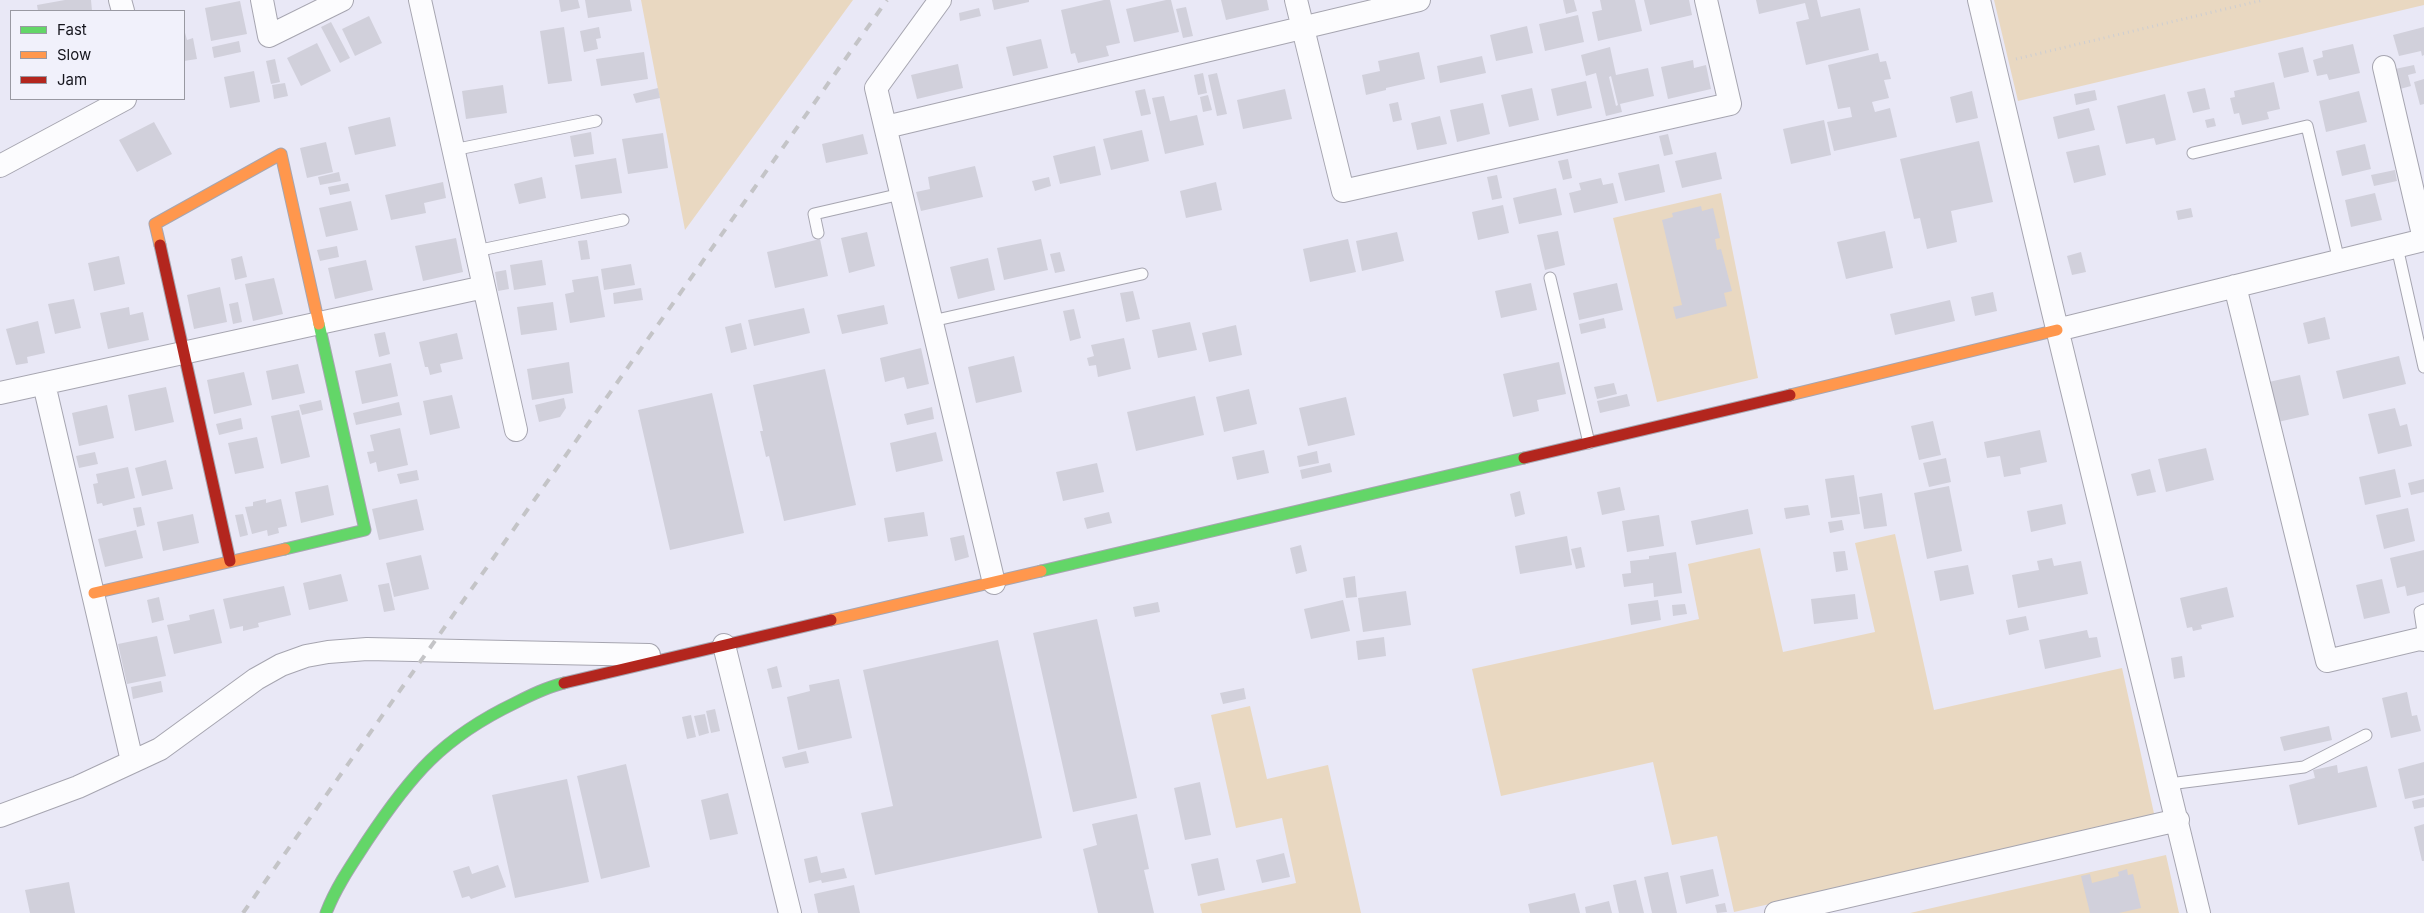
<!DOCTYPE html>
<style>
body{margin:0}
#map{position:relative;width:2424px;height:913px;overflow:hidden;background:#e9e8f6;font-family:Inter,sans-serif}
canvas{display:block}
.legend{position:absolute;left:10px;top:10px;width:175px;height:90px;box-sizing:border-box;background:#f1f1fb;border:1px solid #9999a2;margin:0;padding:6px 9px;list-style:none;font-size:15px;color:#14141c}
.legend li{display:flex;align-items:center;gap:10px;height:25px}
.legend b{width:25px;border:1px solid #9999a2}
</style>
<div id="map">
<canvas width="2424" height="913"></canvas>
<ul class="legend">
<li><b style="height:6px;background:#63d668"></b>Fast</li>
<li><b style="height:6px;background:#ff974d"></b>Slow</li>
<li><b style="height:6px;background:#b3261e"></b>Jam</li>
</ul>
</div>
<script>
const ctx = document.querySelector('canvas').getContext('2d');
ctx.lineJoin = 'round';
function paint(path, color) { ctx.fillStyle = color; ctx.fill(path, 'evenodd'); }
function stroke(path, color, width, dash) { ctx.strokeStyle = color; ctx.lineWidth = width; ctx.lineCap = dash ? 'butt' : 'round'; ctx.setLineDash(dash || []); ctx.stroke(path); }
paint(new Path2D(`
 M641,0H853L685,230Z
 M1994,0H2424V5L2018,101Z
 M1721,193L1758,378L1657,402L1613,218Z
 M1895,534L1934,710L2122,668L2155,818L1734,912L1717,836L1672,845L1653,762L1501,796L1472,669L1699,619L1688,564L1760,548L1783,652L1875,632L1855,543Z
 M1250,706L1267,779L1328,765L1361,913H1202L1200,904L1296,883L1282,818L1236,828L1211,715Z
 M2166,855L2179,913H1910Z`), '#e9d8c1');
paint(new Path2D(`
 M65,0H91L92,11H38L37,5Z
 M559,0H578L580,8L561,12Z
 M585,0H630L632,11L588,18Z
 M992,0H1029V2L994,10Z
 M1104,0H1110L1120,43L1106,46L1109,56L1078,63L1075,53L1071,54L1061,10Z
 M1166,0H1171L1179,32L1134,42L1126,9Z
 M1221,0H1267L1269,10L1226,20Z
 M1563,0H1574L1577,11L1566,14Z
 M1600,0H1635L1642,31L1598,41L1592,12L1602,10Z
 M1644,0H1689L1692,15L1650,25Z
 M1756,0H1817L1821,17L1860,8L1869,50L1806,65L1796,22L1809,19L1805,3L1759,14Z
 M240,1L247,34L211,41L205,8Z
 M1186,7L1193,36L1183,38L1176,9Z
 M979,8L981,16L960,21L959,13Z
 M1578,15L1584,42L1545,51L1539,24Z
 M369,16L382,43L355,56L342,29Z
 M331,22L350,58L340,63L321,27Z
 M1527,26L1533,53L1496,61L1490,35Z
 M564,27L572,81L548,84L540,31Z
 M599,27L601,38L596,39L598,49L584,52L580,31Z
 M2424,27V55L2422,56L2421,51L2399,56L2393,35Z
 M184,29L187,40L193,38L197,59L184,61Z
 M1041,39L1048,68L1013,76L1006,47Z
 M239,41L241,52L214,58L212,47Z
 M317,43L331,71L301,86L287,58Z
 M2353,44L2360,73L2329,80L2327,74L2317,76L2313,60L2323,57L2322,51Z
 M1610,47L1616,75L1648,68L1654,96L1620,104L1622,112L1606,116L1596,73L1586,76L1581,55ZM1611,76L1618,105L1616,106L1609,77Z
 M2303,47L2309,72L2284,78L2278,53Z
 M644,52L648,79L601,86L596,59Z
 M1419,52L1425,79L1386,88V90L1366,95L1362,75L1380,71L1378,61Z
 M1878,53L1880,62L1886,61L1891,79L1884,80L1889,98L1872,102L1875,112L1890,108L1897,137L1834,151L1827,122L1852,117L1850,107L1838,109L1828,65Z
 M1482,56L1486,73L1440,83L1437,66Z
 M275,59L280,82L271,84L266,61Z
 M1693,60L1694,68L1706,65L1711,89L1668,99L1661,67Z
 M958,64L963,88L917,99L911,75Z
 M2414,65L2416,73L2408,75L2411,86L2400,89L2395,69Z
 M254,71L260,102L230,108L224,77Z
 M1203,73L1207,93L1198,95L1194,75Z
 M1217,73L1227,114L1217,116L1208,75Z
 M2424,79V104L2420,105L2414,82Z
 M1586,81L1592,108L1557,116L1551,89Z
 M2274,82L2280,109L2267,112L2269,119L2242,125L2239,113L2234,114L2230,98L2235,97L2234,91Z
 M285,83L288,96L274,99L272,85Z
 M503,85L507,113L466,119L462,91Z
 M658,88L660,98L636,103L633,94Z
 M1532,88L1539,120L1509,127L1501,95Z
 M2205,88L2210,109L2193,113L2187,92Z
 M1145,89L1151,114L1141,116L1135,91Z
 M1285,89L1292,119L1243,129L1237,100Z
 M2095,90L2097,100L2076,105L2074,94Z
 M1972,91L1978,118L1956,123L1950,97Z
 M2359,91L2367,122L2326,132L2319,101Z
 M2165,94L2176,140L2156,145L2154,138L2126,144L2117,106Z
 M1208,95L1212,110L1203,112L1200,97Z
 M1164,96L1170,121L1197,115L1204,145L1165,154L1152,98Z
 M1398,102L1402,120L1393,122L1389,104Z
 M1483,103L1490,134L1457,142L1450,110Z
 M2089,108L2095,130L2058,139L2053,117Z
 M1440,116L1447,144L1417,150L1411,123Z
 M390,117L396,146L355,155L348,127Z
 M2214,118L2216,126L2207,128L2205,120Z
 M1824,120L1831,155L1791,164L1783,129Z
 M154,122L172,154L137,172L119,140Z
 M1142,130L1149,161L1111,170L1103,139Z
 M591,132L594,154L574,157L570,136Z
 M663,133L668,168L628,174L622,139Z
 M863,134L868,154L826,163L822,144Z
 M1668,134L1673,154L1664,156L1659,136Z
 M1979,141L1993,202L1951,211L1957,242L1927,249L1920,218L1914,219L1900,159Z
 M326,142L333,172L307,178L300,148Z
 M2365,144L2371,169L2342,176L2336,151Z
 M2099,145L2106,175L2074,183L2066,152Z
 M1095,146L1101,175L1060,184L1053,156Z
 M1716,152L1722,179L1682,188L1675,161Z
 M616,158L622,193L581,199L575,165Z
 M1568,159L1572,178L1563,180L1558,161Z
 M1659,164L1665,192L1625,201L1618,173Z
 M975,166L983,197L921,211L916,192L930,189L928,177Z
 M2395,170L2397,181L2374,186L2371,175Z
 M339,172L341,181L320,185L318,177Z
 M1497,175L1502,198L1492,200L1487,177Z
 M542,177L546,198L519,204L514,184Z
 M1049,177L1051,186L1035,191L1032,181Z
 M1601,178L1603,185L1613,183L1618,203L1574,213L1569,193L1581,190L1579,183Z
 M443,182L446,198L424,203L426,213L391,220L385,195Z
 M1216,182L1222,210L1186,218L1180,191Z
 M348,183L350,191L330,195L328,187Z
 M1556,188L1562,215L1519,224L1513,198Z
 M2375,193L2382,220L2351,227L2345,200Z
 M351,201L358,230L326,237L319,208Z
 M1503,205L1509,233L1478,240L1472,212Z
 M1701,206L1702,211L1713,208L1720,238L1715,239L1717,250L1721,249L1732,291L1724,293L1727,306L1676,319L1673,307L1682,305L1662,220L1673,217L1672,213Z
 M2191,208L2193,217L2178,220L2176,211Z
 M1558,231L1565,265L1545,270L1537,235Z
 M1885,231L1893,268L1846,279L1837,242Z
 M867,232L875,266L849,273L841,238Z
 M1397,232L1404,261L1362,271L1356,241Z
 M456,238L463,272L423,281L415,246Z
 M820,239L828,276L775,288L767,252Z
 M1041,239L1048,270L1004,280L997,248Z
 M1348,239L1356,272L1310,282L1303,249Z
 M587,240L590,259L581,260L578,241Z
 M337,246L339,257L320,261L317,250Z
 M1060,252L1065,271L1055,273L1050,254Z
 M2081,252L2086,272L2072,275L2067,256Z
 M119,256L125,284L94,291L88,263Z
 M242,256L247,277L235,280L231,259Z
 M988,258L995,290L958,299L950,267Z
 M366,260L373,290L335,299L328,268Z
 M542,260L546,285L514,290L510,265Z
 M631,264L635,285L604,290L601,269Z
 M506,270L509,289L498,291L495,272Z
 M598,276L605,317L570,323L565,294L574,292L572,280Z
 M274,278L283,314L253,321L245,284Z
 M1531,283L1537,310L1501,318L1495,291Z
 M1617,283L1623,310L1579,320L1573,293Z
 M220,287L227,322L194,329L187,295Z
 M641,288L643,300L614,304L613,293Z
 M1133,291L1140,319L1126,322L1120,293Z
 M1993,292L1997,311L1975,316L1971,297Z
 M74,299L81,328L55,334L48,304Z
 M1950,300L1955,321L1895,335L1890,314Z
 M238,302L242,322L233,324L229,304Z
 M553,302L557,330L521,335L517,307Z
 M884,305L888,324L842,334L837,315Z
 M129,307L130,315L143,312L149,340L108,349L100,313Z
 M804,308L810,333L754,346L748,320Z
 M1074,309L1081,338L1070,341L1063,311Z
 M2325,317L2330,339L2308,344L2303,323Z
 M1604,318L1606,328L1581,334L1579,324Z
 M38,321L45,353L27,357L28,363L16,365L6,329Z
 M1190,322L1197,350L1158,358L1152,330Z
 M741,323L747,349L731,353L725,327Z
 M1236,325L1242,355L1209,362L1202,333Z
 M385,332L390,354L379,357L374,334Z
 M457,333L463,359L440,364L442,372L430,375L428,367H425L419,342Z
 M1124,338L1131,369L1098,377L1096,365L1089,366L1087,358L1094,356L1091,345Z
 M921,348L929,384L907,389L904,377L885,382L880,358Z
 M1014,356L1022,392L976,403L968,367Z
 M2399,356L2406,384L2343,399L2336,371Z
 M569,362L573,393L532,400L527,369Z
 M1559,362L1566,394L1537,400L1539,411L1513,417L1503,374Z
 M391,363L398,396L362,404L355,371Z
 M298,364L305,393L272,400L266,371Z
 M825,369L856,505L784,521L769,456L766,457L760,431H763L753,385Z
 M244,372L252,405L214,414L207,380Z
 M2300,375L2309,415L2278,422L2269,382Z
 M1614,383L1617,394L1597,399L1594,387Z
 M166,387L174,422L135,431L128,395Z
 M1249,389L1257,424L1224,432L1216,397Z
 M712,393L744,533L670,550L638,410Z
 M1627,394L1630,406L1600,413L1597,401Z
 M452,395L460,428L430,435L423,401Z
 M1195,396L1204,435L1136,451L1127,412Z
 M1346,397L1355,435L1308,446L1299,408Z
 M564,398L566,408L560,417L539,422L535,405Z
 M321,400L323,410L302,415L299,405Z
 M399,402L402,415L356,425L353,413Z
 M107,405L114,438L79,446L72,413Z
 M932,407L934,419L907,425L904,414Z
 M2395,408L2400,426L2407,424L2412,446L2378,454L2368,414Z
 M299,410L310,457L281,464L271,416Z
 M241,418L243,429L219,435L216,424Z
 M1933,421L1941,455L1919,460L1911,426Z
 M400,428L408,465L378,472L376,462L370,464L367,452L374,451L370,435Z
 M2040,430L2047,462L2020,468L2021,474L2004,477L2000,456L1987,458L1984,442Z
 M936,432L943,461L896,472L890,443Z
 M257,437L264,468L235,474L228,443Z
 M2206,448L2214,480L2166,492L2158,459Z
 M1264,450L1269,473L1237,480L1232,457Z
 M1317,451L1319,463L1299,467L1297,456Z
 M95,452L98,464L79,468L76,456Z
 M1946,458L1951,482L1929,487L1923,463Z
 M166,460L173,489L142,496L135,468Z
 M1097,463L1104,492L1063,501L1056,472Z
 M1330,463L1332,472L1302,479L1300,470Z
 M128,467L135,498L103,506L102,503L97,504L93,484L98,483L96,474Z
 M2150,469L2156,492L2137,496L2131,474Z
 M2395,469L2401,497L2365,505L2359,477Z
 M417,470L419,480L400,484L397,474Z
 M1854,475L1860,514L1831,518L1825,479Z
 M2424,479V492L2411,495L2408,483Z
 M328,485L334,515L301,523L295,492Z
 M1949,486L1962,551L1927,559L1914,493Z
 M1620,487L1625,510L1602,515L1597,492Z
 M1520,491L1525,514L1515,517L1510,494Z
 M1882,493L1887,526L1864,529L1859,497Z
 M266,499V503L281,499L287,526L278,528L279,533L268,536L267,530L252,534L245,507L253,506V502Z
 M417,499L424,530L379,540L372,509Z
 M2062,504L2066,524L2031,532L2027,511Z
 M1808,505L1810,515L1786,519L1784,508Z
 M141,507L145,525L137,527L133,508Z
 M2408,508L2415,541L2384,549L2376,515Z
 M1748,509L1753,534L1696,545L1691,521Z
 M924,512L928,536L888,542L884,518Z
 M1109,512L1112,523L1087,529L1084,518Z
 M193,514L199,543L163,551L157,522Z
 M243,514L248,535L240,537L235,515Z
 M1659,515L1664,546L1627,552L1622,521Z
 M1842,520L1844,530L1830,533L1828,522Z
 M136,530L143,558L105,567L98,539Z
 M964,535L969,557L955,561L950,538Z
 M1567,536L1572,565L1520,574L1515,546Z
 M1301,545L1307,571L1296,574L1290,548Z
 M1581,547L1585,567L1576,569L1571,549Z
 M2424,550V592L2407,596L2405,586L2397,588L2390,558Z
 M1845,551L1848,570L1836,572L1833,552Z
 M1676,552L1682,593L1654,597L1653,583L1624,587L1622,574L1631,573L1630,561L1649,559V556Z
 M421,555L429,589L394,597L386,563Z
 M2052,558L2054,566L2081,561L2088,594L2018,608L2012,575L2039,570L2037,561Z
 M1968,565L1974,594L1940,601L1934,571Z
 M341,574L348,601L309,610L303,583Z
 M1355,576L1357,597L1346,598L1343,578Z
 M2382,579L2390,613L2364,619L2356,585Z
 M389,583L395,610L384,612L378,585Z
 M284,586L291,615L258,623L259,627L243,631V626L230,629L223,599Z
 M2227,587L2234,617L2201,625L2202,629L2193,631L2192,627L2187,628L2180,598Z
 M1406,591L1411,625L1363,632L1358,598Z
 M1855,594L1858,619L1814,624L1811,599Z
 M159,597L164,620L152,623L147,600Z
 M1343,600L1350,631L1311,639L1304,609Z
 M1658,600L1661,620L1631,625L1628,604Z
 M1158,602L1160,612L1135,617L1133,607Z
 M1685,604L1687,614L1673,616L1672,605Z
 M214,609L222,643L174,654L167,625L190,620L189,615Z
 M2026,616L2029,630L2009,635L2006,620Z
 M1097,619L1137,798L1073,812L1033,633Z
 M2087,630L2089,638L2097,637L2101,657L2045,669L2039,640Z
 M157,636L166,676L127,684L118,644Z
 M1384,637L1386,656L1358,660L1356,641Z
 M998,640L1042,838L875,875L861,813L893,806L863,670Z
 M2182,656L2185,677L2174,679L2171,658Z
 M777,666L782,687L772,689L767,669Z
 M839,679L852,738L798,750L787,697L810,691L809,685Z
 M161,681L163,692L133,699L131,687Z
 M1244,688L1246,699L1223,704L1220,693Z
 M2407,692L2412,716L2417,715L2421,731L2391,738L2382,698Z
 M715,709L720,731L711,733L706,711Z
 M705,714L709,733L699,736L694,716Z
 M691,715L696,737L687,739L682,717Z
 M2329,726L2332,740L2284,751L2280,737Z
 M806,751L809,763L785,768L782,757Z
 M2424,762V795L2405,799L2398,769Z
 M626,764L650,867L601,879L577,776Z
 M2337,765L2338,773L2367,766L2377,807L2298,825L2289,785L2315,778L2313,770Z
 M567,779L589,882L515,898L492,795Z
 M1200,782L1211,835L1185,840L1174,788Z
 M728,793L738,834L710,840L701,800Z
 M2424,798V807L2414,809L2412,801Z
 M1137,814L1149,869L1144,870L1154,913H1098L1083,849L1097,845L1092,824Z
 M2424,824V861H2422L2414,827Z
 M1284,853L1290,877L1262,883L1256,860Z
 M817,856L821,873L844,868L847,878L822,883L821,880L809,883L804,859Z
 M1218,858L1225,890L1198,896L1191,864Z
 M498,865L506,887L471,899L469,896L462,898L453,871L469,866L472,874Z
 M1713,869L1719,896L1686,904L1680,876Z
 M2127,869L2128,875L2133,874L2141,908L2119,913H2090L2081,876L2090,874L2092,883L2119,876L2118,872Z
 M1668,872L1677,913H1652L1644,877Z
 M1636,880L1644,913H1619L1613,885Z
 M69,882L75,913H30L25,890Z
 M854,885L860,913H818L814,894Z
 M1575,893L1580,913H1530L1528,904Z
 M1609,901L1612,913H1586L1585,907Z
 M1725,903L1727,912L1717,913L1715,905Z`), '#d1d0db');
const lane = new Path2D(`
 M453,150L596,121
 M2193,153L2307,126L2339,261
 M818,233L814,214L901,194
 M2397,247L2424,367
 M476,251L623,220
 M1550,278L1589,443
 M932,321L1142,274
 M2424,638L2420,612L2424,610
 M2169,784L2304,767L2366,735`);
const street = new Path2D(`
 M120,0L123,11
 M262,0L269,36L342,0
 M420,0L516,430
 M940,0L876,88L994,583
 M1296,0L1343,191L1730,104L1706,0
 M1979,0L2053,312L2199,913
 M2384,67L2424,239
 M886,127L1419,0
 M0,166L125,99
 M2235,286L2327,661L2424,638V640
 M2057,330L2424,240
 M44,384L132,761
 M0,393L484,287
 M724,645L790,913
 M0,816L78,787L160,749L256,679L281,665L306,656L328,652L367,649L649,655
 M1776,913L2178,820`);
const fast = new Path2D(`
 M285,549L365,530L319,324
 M1041,571L1524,458
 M326,913C336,887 352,864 367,841C411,775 442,738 515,703C531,695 547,687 564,683`);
const slow = new Path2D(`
 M160,245L155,224L281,154L319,324
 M1790,395L2057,330
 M94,593L285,549
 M831,620L1041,571`);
const jam = new Path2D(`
 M160,245L230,561
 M1524,458L1790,395
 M564,683L831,620`);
stroke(lane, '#a6a5b0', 13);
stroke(street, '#a6a5b0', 24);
stroke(fast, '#a6a5b0', 13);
stroke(slow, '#a6a5b0', 13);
stroke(jam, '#a6a5b0', 13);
stroke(new Path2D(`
 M2016,59L2263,0`), '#ceced1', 3, [1, 4]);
stroke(lane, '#fcfcfe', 11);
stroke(street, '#fcfcfe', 22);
stroke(fast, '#63d668', 11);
stroke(slow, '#ff974d', 11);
stroke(jam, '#b3261e', 11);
stroke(new Path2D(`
 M243,913L887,0`), '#c4c4c7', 4, [9, 9]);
</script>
